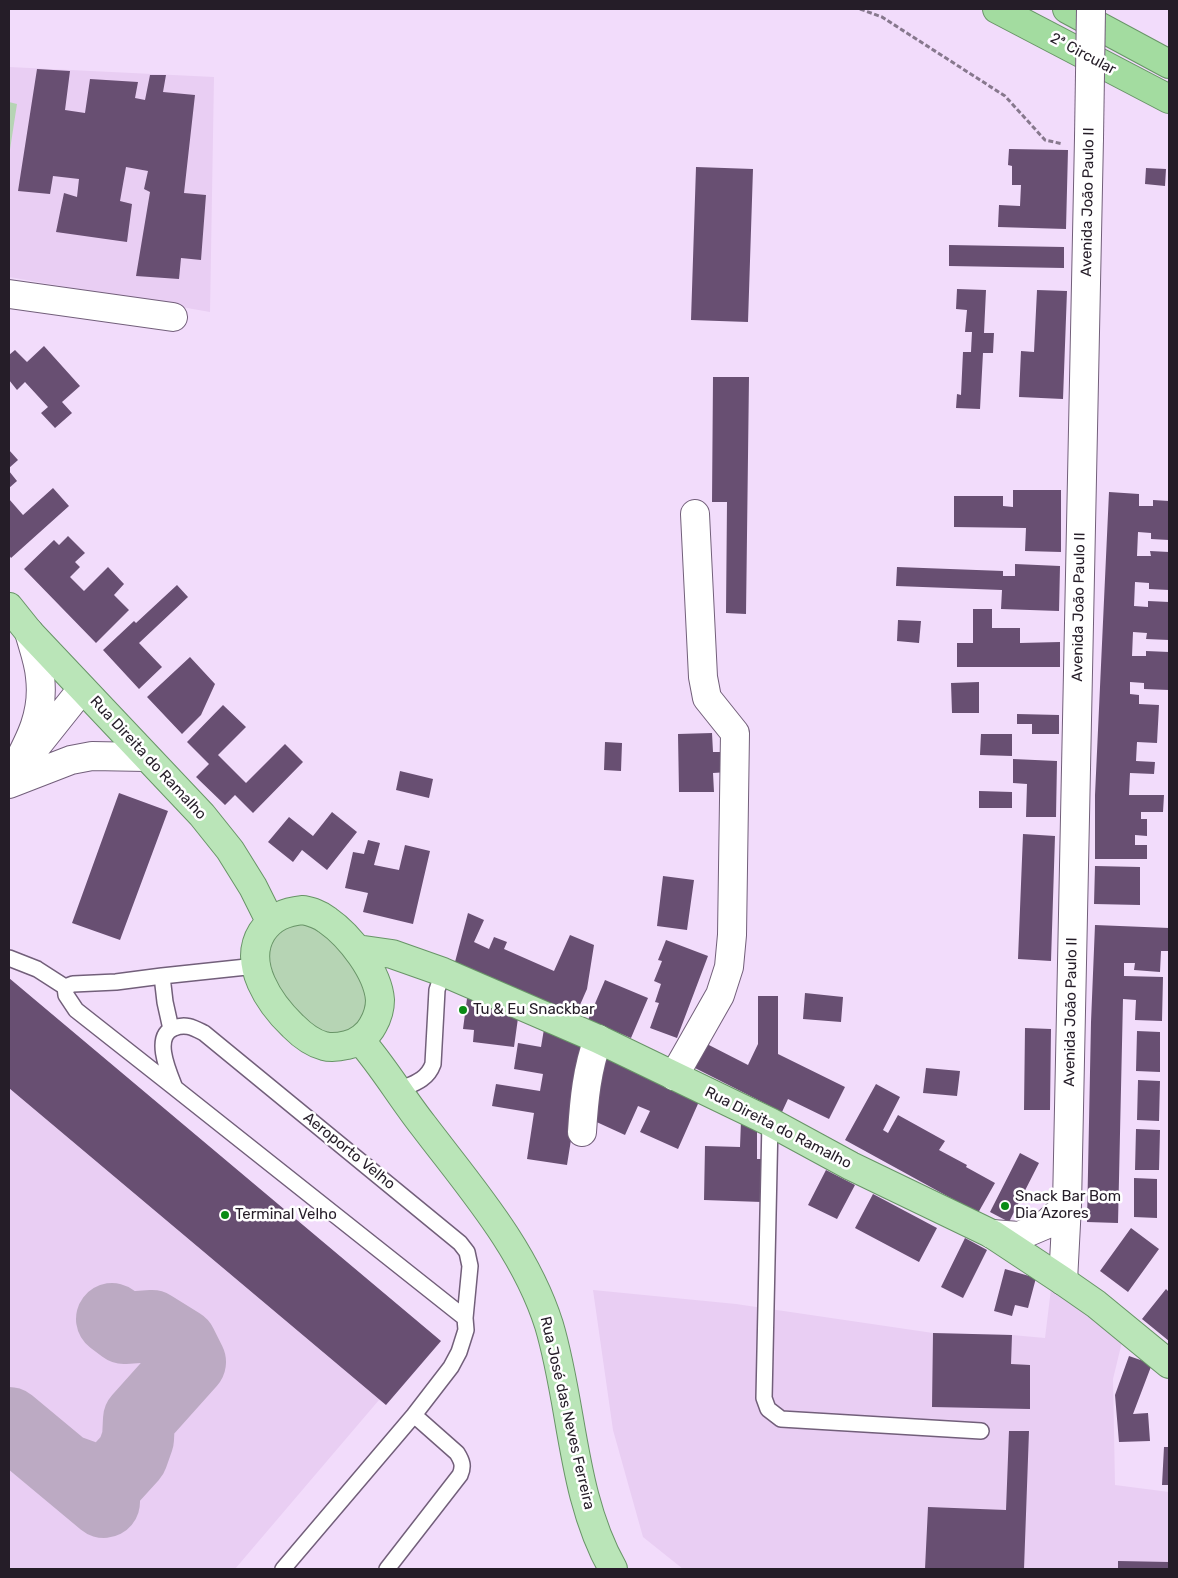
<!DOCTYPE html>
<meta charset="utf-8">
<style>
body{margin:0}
#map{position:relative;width:1178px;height:1578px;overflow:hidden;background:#f2dcfb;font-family:Rubik,sans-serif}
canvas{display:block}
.frame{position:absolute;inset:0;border:10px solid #251d28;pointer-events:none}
</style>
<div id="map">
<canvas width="1178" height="1578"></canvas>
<div class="frame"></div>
</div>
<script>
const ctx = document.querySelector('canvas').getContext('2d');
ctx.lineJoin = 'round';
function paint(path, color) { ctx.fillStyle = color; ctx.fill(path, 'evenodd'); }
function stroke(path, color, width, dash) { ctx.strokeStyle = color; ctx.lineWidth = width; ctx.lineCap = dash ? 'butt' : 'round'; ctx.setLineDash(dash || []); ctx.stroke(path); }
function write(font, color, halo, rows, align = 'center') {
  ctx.font = font + ' Rubik,sans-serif'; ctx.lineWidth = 5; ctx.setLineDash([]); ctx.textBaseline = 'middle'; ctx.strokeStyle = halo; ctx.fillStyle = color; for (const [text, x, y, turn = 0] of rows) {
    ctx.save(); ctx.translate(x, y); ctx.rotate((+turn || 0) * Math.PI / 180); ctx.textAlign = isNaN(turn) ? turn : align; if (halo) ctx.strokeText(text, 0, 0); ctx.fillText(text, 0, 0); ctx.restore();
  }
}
paint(new Path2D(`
 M9,67L214,77L210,312L9,277Z
 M9,978L441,1341L386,1405L379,1400L235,1569H9Z
 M1051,1289L1122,1342L1113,1379L1115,1485L1169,1492V1569H683L643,1537L613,1430L593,1290L736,1304L933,1333L1012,1335L1045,1338Z`), '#e9cef3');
paint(new Path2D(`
 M9,102L17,104L9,156Z
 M302,924C309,926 314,927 320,931C341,947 384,999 357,1024C350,1030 342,1034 332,1033C292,1030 232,930 302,924Z`), '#b6d4b4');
stroke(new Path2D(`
 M9,1423L104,1502
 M67,1470L92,1479L112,1478L132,1456L138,1439L139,1419L190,1362L181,1344L152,1326L124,1328L112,1319`), '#bcaac3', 72);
paint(new Path2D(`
 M37,69L70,71L65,110L85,113L90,79L138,82L135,98L145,100L150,75H166L163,92L195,95L184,193L206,195L201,260L181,258L179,279L136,276L150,192L144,189L148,171L126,167L120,201L132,204L127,242L56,232L64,193L77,197L79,179L53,176L50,194L18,191Z
 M1009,149L1068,150L1066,229L998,227L999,205L1020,206L1021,185H1012V166L1008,165Z
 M696,167L753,169L748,322L691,320Z
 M1146,168L1166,169L1165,186L1145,184Z
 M949,245L1064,247V268L949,266Z
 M957,289L986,290L984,333H994L993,353H983L980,409L956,408L957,394L961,395L963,352H971L972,332H965L967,310L956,309Z
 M1037,290L1067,291L1063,399L1019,397L1021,351L1034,352Z
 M44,346L80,386L62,402L72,413L55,428L41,413L48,407L25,382L17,390L9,380V355L15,350L27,362Z
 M713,377H749L746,614L726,613L727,502H712Z
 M9,450L18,460L9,468Z
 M9,471L17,481L9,488Z
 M53,488L69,506L11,558L9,555V499L23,515Z
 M1013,490H1061V552L1025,551L1026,528L954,527V496H1003V506L1013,507Z
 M1109,492L1139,494V506H1153V500L1169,501V540L1151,539V533L1138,532L1137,556H1151L1150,551L1169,552V590L1149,589V583L1135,582L1134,606L1148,607V601L1169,602V640L1146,639L1147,633L1133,632L1132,656H1146V651L1169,652V690L1144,689V683L1130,682V694L1139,695V704L1159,705L1157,743L1137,742L1136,761L1155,762L1154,774L1130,773L1129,795H1164L1163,812H1141V819H1147V836L1135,835V845H1147V859H1095V795Z
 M68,536L85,553L75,562L80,567L70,577L84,591L108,567L124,584L114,595L129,610L96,643L24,569L54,540L59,545Z
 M1015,564L1060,566L1059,611L1001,609L1002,590L896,586L897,567L1003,571V576H1015Z
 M177,585L188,597L139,643L162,667L139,689L103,650L134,621L136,623Z
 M973,609H992V628H1020V643L1060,642V667H957V643H973Z
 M898,620L921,621L919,643L897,641Z
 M190,657L215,684L201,715L182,734L147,697Z
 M979,682V713H952L951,683Z
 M223,705L246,727L218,755L246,783L285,744L303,762L253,813L235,795L225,805L196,777L209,764L187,742Z
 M1017,714L1059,715V734H1032V724H1017Z
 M712,733L713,752H728L729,772L713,773L714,792H679L678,734Z
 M981,734H1012V756L980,755Z
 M605,742L622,743L621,771L604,770Z
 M1013,759L1057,761L1056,817H1026L1027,784L1013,783Z
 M400,771L433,779L429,798L396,790Z
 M979,791L1012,792V808H979Z
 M119,793L168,811L120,940L72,923Z
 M332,812L357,832L327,870L302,850L293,862L268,842L289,817L313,836Z
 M1023,834L1055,836L1051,961L1018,959Z
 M368,840L380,843L374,865L399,870L405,845L430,851L413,924L363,912L368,893L345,888L353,852L364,854Z
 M1095,866L1140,867V905L1094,904Z
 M663,876L694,880L687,930L657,926Z
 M468,913L484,920L474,942L489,949L494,937L507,942L504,949L554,971L570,935L594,945L587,989L576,1014L455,962Z
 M1095,925L1169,928V951H1161L1160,972L1134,970L1135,963H1124V976L1163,977L1162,1021L1135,1020L1136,1000L1123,999L1118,1223L1087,1222L1091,1022Z
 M666,940L708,956L677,1038L650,1028L659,1003L655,1002L661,984L654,981L662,961L658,960Z
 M9,978L441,1341L386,1405L9,1088Z
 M605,980L648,998L631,1038L588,1020Z
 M468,991L518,1018L514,1047L473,1042L474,1030L463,1029Z
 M805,993L843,997L841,1022L803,1019Z
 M758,996H778V1054L845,1087L829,1119L788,1099L782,1112L693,1067L705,1043L748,1065L758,1044Z
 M1025,1028L1051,1029L1050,1110H1024Z
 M544,1029L586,1045L567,1165L527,1159L534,1113L492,1106L496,1084L540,1091L543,1074L514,1069L518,1043L541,1047Z
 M1137,1031L1160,1032V1072L1136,1071Z
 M600,1051L701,1097L678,1149L640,1132L650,1111L638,1106L625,1135L590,1119Z
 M926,1068L960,1071L957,1096L923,1093Z
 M1138,1080L1160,1081L1159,1121L1137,1120Z
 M876,1084L900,1097L883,1130L888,1133L898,1115L945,1141L939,1150L967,1165L966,1167L995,1183L978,1213L845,1140Z
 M741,1121L757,1126V1159H764L762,1202L704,1200L705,1146L740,1147Z
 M1136,1129L1160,1130L1159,1170H1135Z
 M1020,1153L1039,1163L1009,1222L990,1212Z
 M826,1170L855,1185L837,1219L808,1205Z
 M1134,1178L1157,1179V1218L1134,1217Z
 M873,1194L937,1228L919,1262L855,1228Z
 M1131,1228L1159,1249L1128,1292L1100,1271Z
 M965,1238L987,1250L963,1298L941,1287Z
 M1005,1269L1036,1278L1028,1308L1015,1305L1012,1316L994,1311Z
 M1166,1289L1169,1292V1341L1142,1319Z
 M933,1333L1012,1335L1011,1364L1030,1365V1409L932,1407Z
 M1129,1356L1152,1364L1133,1414L1148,1413L1150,1441L1119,1442L1115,1395Z
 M1009,1431H1029L1024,1569H925L928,1507L1006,1510Z
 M1164,1447H1169V1485H1162Z
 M1118,1561L1169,1562V1569H1118Z`), '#684f72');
const service = new Path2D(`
 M9,958L37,969L65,987L73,984L116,982L162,976L256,966
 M162,976L165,1002L171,1029
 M65,987L66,995L76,1010L175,1088
 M397,1091C412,1084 427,1081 433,1064L437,990L443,972
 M770,1122L764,1398L768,1409L781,1419L981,1431
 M283,1569L414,1415L451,1367L459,1352L466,1330L465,1318L470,1266L467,1252L460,1243L204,1033C194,1028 186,1023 174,1028C152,1036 169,1073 175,1088L465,1318
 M387,1569L460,1475C464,1466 462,1461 457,1453L414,1415`);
const minor = new Path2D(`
 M9,294L173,317
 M674,1076L720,995L729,967L732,935L735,733L707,698L703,677L695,514
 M582,1132C584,1100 587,1069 598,1039`);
const tertiary = new Path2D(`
 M35,748L82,689
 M9,779C27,745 45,717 40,677C39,662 33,647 29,632
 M9,784L71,760L92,756L146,757
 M992,1234L1019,1236L1045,1225L1067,1205
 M1063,1281L1067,1205L1089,138`);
const primary = new Path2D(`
 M9,607L29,632L202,815L230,850L253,887L270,921
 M303,910C312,912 320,914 327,920C350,936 378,972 380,1000C380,1010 377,1018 373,1025C368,1035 357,1043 347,1045C339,1047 331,1048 324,1046C312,1043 301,1034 293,1026C270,1004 242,964 262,932C272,917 285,912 303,910Z
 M357,949L392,954L443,972L598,1039L770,1122L851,1166L992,1234L1063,1281L1096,1304L1169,1364
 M360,1040C383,1066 401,1097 423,1125C470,1187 525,1249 549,1325C573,1405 571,1495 613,1569`);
const trunk = new Path2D(`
 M997,9L1169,99
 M1067,9L1169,64`);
stroke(service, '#725f7a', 18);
stroke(minor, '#725f7a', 30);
stroke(tertiary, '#725f7a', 30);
stroke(primary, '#689467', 30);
stroke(trunk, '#689467', 30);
stroke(new Path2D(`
 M860,9L882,17L1005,96L1045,140L1063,144`), '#87788d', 3, [5, 2.5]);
stroke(service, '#fff', 15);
stroke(minor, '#fff', 28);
stroke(tertiary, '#fff', 28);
stroke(primary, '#bae5b8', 28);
stroke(trunk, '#a3dca0', 28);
const tertiaryBridge = new Path2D(`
 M1089,138L1091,9`);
stroke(tertiaryBridge, '#725f7a', 30, []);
stroke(tertiaryBridge, '#fff', 28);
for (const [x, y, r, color] of [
 [463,1010,5,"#098b15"],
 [1005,1206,5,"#098b15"],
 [225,1215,5,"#098b15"]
]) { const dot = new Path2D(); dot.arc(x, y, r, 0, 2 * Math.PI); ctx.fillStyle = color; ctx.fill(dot); stroke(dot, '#fff', 2); }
write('15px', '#251d28', '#fff', [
 ["2ª Circular",1083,54,28],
 ["Avenida João Paulo II",1088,202,-89],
 ["Avenida João Paulo II",1079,607,-89],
 ["Rua Direita do Ramalho",148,758,47],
 ["Avenida João Paulo II",1071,1012,-89],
 ["Rua Direita do Ramalho",778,1128,27],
 ["Aeroporto Velho",349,1151,39],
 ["Rua José das Neves Ferreira",567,1413,77]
]);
write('15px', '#251d28', '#fff', [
 ["Tu & Eu Snackbar",473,1010],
 ["Snack Bar Bom",1015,1197],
 ["Dia Azores",1015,1214],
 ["Terminal Velho",235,1215]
], 'left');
</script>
